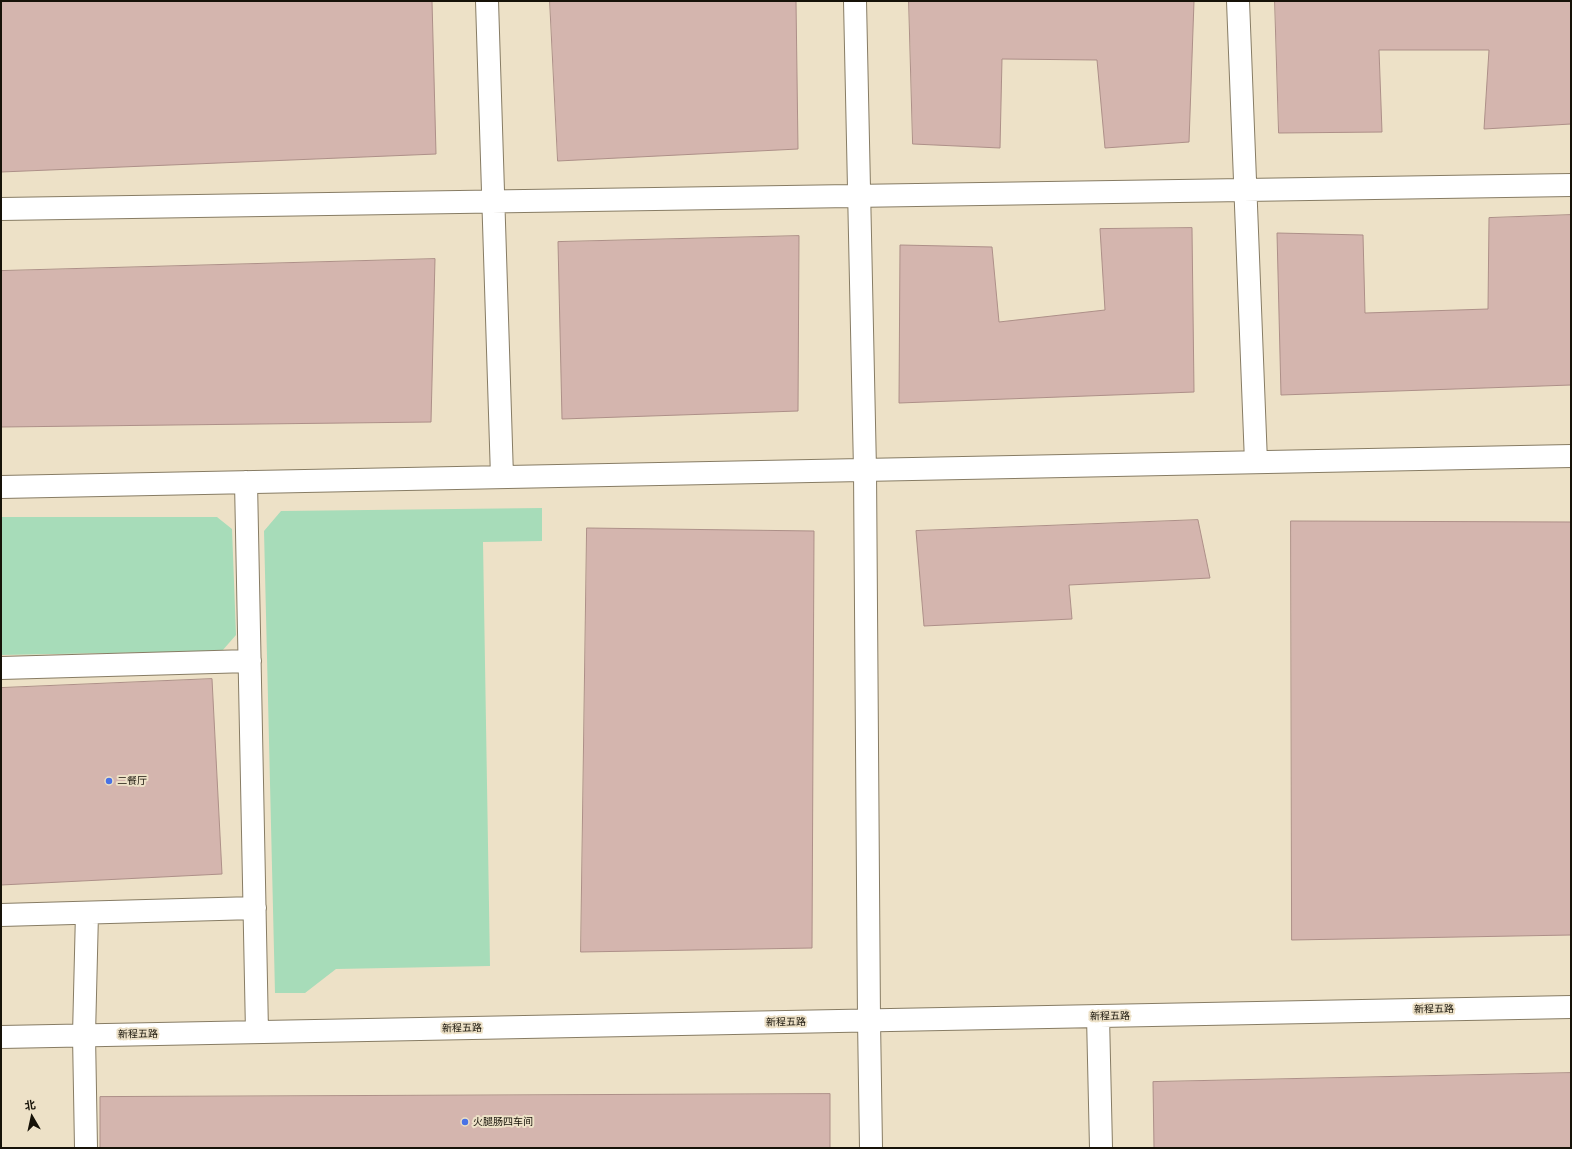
<!DOCTYPE html>
<meta charset="utf-8">
<style>
body{margin:0}
#map{position:relative;width:1572px;height:1149px;overflow:hidden;background:#ede1c7;font-family:Commissioner,"Noto Sans SC",sans-serif}
canvas{display:block}
.frame{position:absolute;inset:0;border:2px solid #161208;pointer-events:none}
.north{position:absolute;left:12px;top:1097px;width:40px;height:40px;-webkit-text-stroke:3px #ede1c7;paint-order:stroke;rotate:351deg;font-size:11px;font-weight:700;line-height:16px;text-align:center;color:#161208}
.north::after{content:'';display:block;margin:auto;width:14px;height:18px;background:#161208;clip-path:polygon(50% 0,100% 100%,50% 72%,0 100%)}
</style>
<div id="map">
<canvas width="1572" height="1149"></canvas>
<div class="frame"></div>
<div class="north">北</div>
</div>
<script>
const ctx = document.querySelector('canvas').getContext('2d');
ctx.lineJoin = 'round';
function paint(path, color) { ctx.fillStyle = color; ctx.fill(path, 'evenodd'); }
function stroke(path, color, width, dash) { ctx.strokeStyle = color; ctx.lineWidth = width; ctx.lineCap = dash ? 'butt' : 'round'; ctx.setLineDash(dash || []); ctx.stroke(path); }
function write(font, color, halo, rows, align = 'center') {
  ctx.font = font + ' Commissioner,"Noto Sans SC",sans-serif'; ctx.lineWidth = 4; ctx.setLineDash([]); ctx.textBaseline = 'middle'; ctx.strokeStyle = halo; ctx.fillStyle = color; for (const [text, x, y, turn = 0] of rows) {
    ctx.save(); ctx.translate(x, y); ctx.rotate((+turn || 0) * Math.PI / 180); ctx.textAlign = isNaN(turn) ? turn : align; if (halo) ctx.strokeText(text, 0, 0); ctx.fillText(text, 0, 0); ctx.restore();
  }
}
paint(new Path2D(`
 M542,508V541L483,542L490,966L336,969L305,993H275L264,531L281,511Z
 M1,517H217L232,529L236,635L222,651L1,655Z`), '#a7dcb9');
const building = new Path2D(`
 M52,1H432L436,154L1,172V2Z
 M550,1H796L798,149L558,161Z
 M909,1H1194L1189,142L1105,148L1097,60L1002,59L1000,148L913,144Z
 M1275,1H1571V124L1484,129L1489,50H1379L1382,132L1279,133Z
 M1571,215V385L1281,395L1277,233L1363,235L1365,313L1488,309L1489,218Z
 M1192,228L1194,392L899,403L900,245L992,247L999,322L1105,310L1100,229Z
 M799,236L798,411L562,419L558,242Z
 M435,259L431,422L1,427V271Z
 M1198,520L1210,578L1069,585L1072,619L924,626L916,531Z
 M1291,521L1571,522V935L1292,940Z
 M587,528L814,531L812,948L581,952Z
 M212,679L222,874L1,885V688Z
 M1571,1073V1148H1154L1153,1082Z
 M830,1094V1148H100V1097Z`);
paint(building, '#d4b5ae');
stroke(building, '#ad8f88', 1);
const minor = new Path2D(`
 M487,1L502,477
 M855,1L865,470L869,1020L871,1148
 M1238,1L1256,462
 M1,209L1571,185
 M246,482L257,1032
 M1,487L1571,456
 M1,668L250,661
 M1,915L255,908
 M1098,1016L1101,1148
 M1,1037L1571,1007
 M86,1148L84,1035L87,913`);
stroke(minor, '#877c64', 24);
stroke(minor, '#fff', 22);
for (const [x, y, r, color] of [
 [109,781,4,"#4972e5"],
 [465,1122,4,"#4972e5"]
]) { const dot = new Path2D(); dot.arc(x, y, r, 0, 2 * Math.PI); ctx.fillStyle = color; ctx.fill(dot); stroke(dot, '#ede1c7', 1.5); }
write('10px', '#161208', '#ede1c7', [
 ["二餐厅",117,781],
 ["火腿肠四车间",473,1122]
], 'left');
write('10px', '#161208', '#ede1c7', [
 ["新程五路",1434,1009,-1],
 ["新程五路",1110,1016,-1],
 ["新程五路",786,1022,-1],
 ["新程五路",462,1028,-1],
 ["新程五路",138,1034,-1]
]);
</script>
